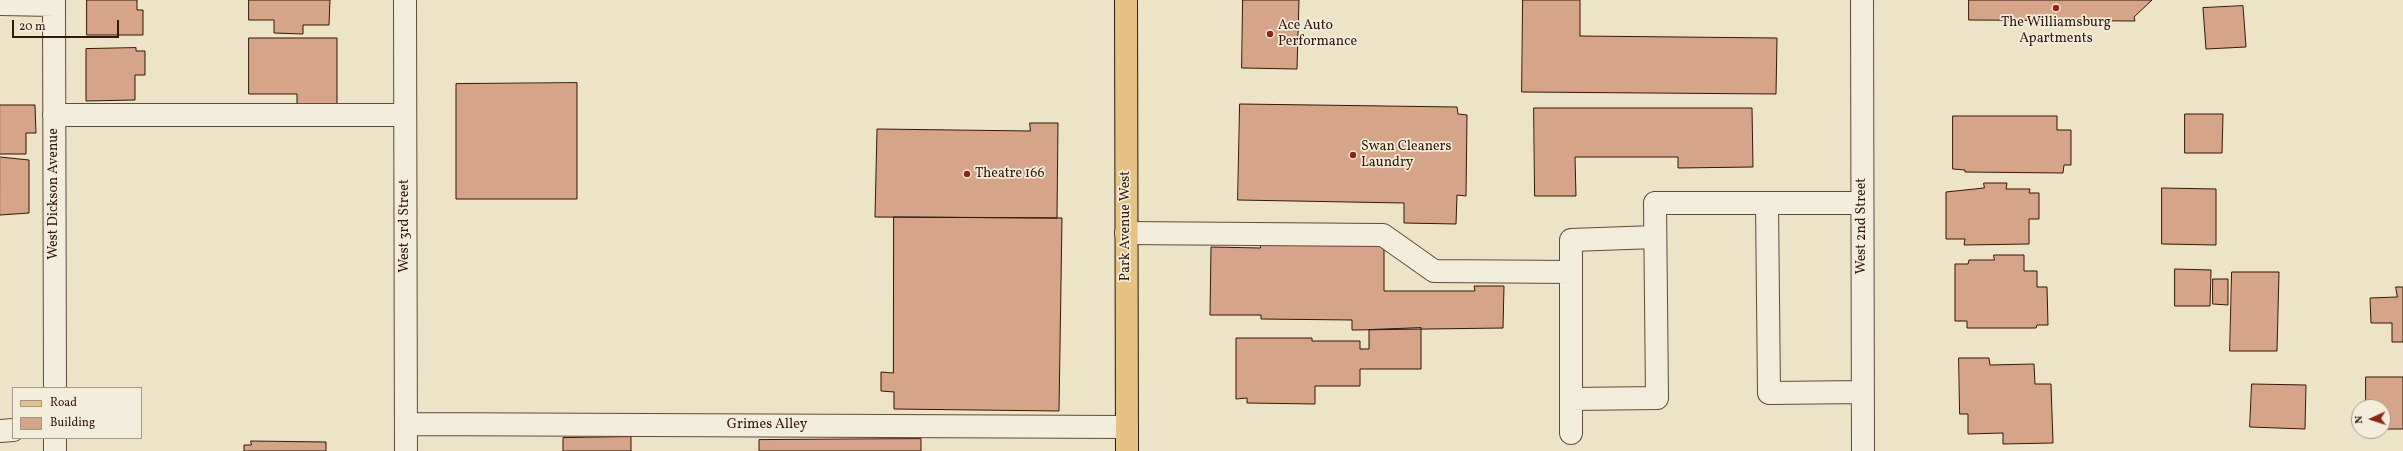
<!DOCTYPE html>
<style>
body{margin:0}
#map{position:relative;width:2403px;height:451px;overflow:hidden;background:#ede4c8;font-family:Vollkorn,serif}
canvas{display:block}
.legend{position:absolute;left:12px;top:387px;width:130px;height:52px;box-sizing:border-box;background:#f3eddb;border:1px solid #a69787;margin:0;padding:5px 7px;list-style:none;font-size:12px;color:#331708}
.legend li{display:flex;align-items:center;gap:8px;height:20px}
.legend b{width:20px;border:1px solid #a69787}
.north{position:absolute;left:2351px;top:399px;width:40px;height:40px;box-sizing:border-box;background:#f3eddb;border:1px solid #a69787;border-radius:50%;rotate:267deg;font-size:11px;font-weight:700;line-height:16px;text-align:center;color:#331708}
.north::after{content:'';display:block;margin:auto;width:14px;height:18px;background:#8f2418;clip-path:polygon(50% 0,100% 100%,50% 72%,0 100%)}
.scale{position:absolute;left:12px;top:20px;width:107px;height:18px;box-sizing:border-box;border:2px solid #331708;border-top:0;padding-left:5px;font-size:12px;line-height:14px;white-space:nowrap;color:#331708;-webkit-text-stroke:3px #f3eddb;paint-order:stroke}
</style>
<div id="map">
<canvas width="2403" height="451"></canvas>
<ul class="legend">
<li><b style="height:5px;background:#e6c284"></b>Road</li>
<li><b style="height:11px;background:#d5a489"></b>Building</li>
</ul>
<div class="north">N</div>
<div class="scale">20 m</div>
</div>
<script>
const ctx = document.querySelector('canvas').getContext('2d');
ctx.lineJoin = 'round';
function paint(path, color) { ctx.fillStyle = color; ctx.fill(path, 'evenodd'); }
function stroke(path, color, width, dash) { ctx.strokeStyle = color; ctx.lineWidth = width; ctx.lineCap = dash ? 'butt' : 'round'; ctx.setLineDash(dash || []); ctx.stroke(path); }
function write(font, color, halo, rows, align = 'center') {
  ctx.font = font + ' Vollkorn,serif'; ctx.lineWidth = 3.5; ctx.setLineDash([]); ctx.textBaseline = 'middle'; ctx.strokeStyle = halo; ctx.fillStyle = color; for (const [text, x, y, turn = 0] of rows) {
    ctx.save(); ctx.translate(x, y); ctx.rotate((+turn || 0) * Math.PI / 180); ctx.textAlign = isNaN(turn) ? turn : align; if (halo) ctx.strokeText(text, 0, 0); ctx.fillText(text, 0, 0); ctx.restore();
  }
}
const building = new Path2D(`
 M87,0H137V10H143V35H87Z
 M249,0H330L329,25H303V34L274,33V20H249Z
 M1243,0H1299L1297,69L1242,68Z
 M1523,0H1580V36L1777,38L1776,94L1522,92Z
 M1969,0H2152L2134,17L2135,21L1969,20Z
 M2243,6L2246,47L2206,49L2203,8Z
 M249,38H337V106H297V94H249Z
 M136,48V51H145V75H135V100L86,101V49Z
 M577,83V199H456V84Z
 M1240,104L1457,107L1458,114L1467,115L1466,196L1457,195L1456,224L1404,223V203L1238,200Z
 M0,105H35L36,133H26V154H0Z
 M1534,108H1752L1753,167L1678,168V157H1575L1576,196H1535Z
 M2185,114H2223L2222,153H2185Z
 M1953,116H2057V130H2071V165H2064L2063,173L1965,172V170L1953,169Z
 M1030,123H1058L1057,218L875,217L877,129L1030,131Z
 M0,157L29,160V213L0,215Z
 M1984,183H2007L2006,189H2030L2029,193H2039V219H2029V244L1964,245L1965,239H1946V192L1984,188Z
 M2162,188L2216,189V245L2162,244Z
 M894,217L1062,218L1059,411L894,409V392L881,391V372L893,373Z
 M1261,244L1384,245V291H1475L1474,286H1504L1503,328L1352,330V320L1261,319V315H1210L1211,247L1260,248Z
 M1994,255H2024V271H2037V287H2047L2048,325H2037L2036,328H1967V321H1955V264H1968L1969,260H1994Z
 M2175,269L2211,270L2210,306H2175Z
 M2232,272H2279L2277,351H2230Z
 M2213,279H2228V305L2213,304Z
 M2396,287H2403V342H2392V323H2371L2370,298L2397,297Z
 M1421,328V369H1360V386H1315V404L1247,403V398L1236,399V338H1312V341H1360V349H1369V330Z
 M1959,358H1989L1990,365L2034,364L2035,384H2051L2053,443L2003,444V433L1968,434V414H1960Z
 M2366,377H2403V429H2383V407H2366Z
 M2252,384L2306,385L2305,429L2250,427Z
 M631,437V451H563V438Z
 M921,439V451H759V440Z
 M251,441L326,442V451H244V445H251Z`);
paint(building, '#d5a489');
stroke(building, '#331708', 1);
const minor = new Path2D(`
 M54,0L55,388
 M405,0L406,451
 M1862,0L1863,451
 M0,4L54,5
 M54,115H405
 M1767,203L1769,393L1862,392
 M1126,233L1383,235L1434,271L1571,272
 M1571,399L1657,398L1655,203H1862
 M406,424L1127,427
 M0,431L13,430
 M1571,433V240L1655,237
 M55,451V438`);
const major = new Path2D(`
 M1126,0L1127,451`);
stroke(minor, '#624a38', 24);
stroke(major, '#331708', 24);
stroke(minor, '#f3eddb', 22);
stroke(major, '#e6c284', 22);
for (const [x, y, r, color] of [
 [2056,8,4,"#8f2418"],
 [1270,34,4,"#8f2418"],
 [1353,155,4,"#8f2418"],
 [967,174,4,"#8f2418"]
]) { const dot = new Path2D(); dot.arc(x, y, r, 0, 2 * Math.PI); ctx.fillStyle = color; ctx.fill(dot); stroke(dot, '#f3eddb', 1.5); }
write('14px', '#331708', '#f3eddb', [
 ["The Williamsburg",2056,23,"center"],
 ["Apartments",2056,39,"center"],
 ["Ace Auto",1278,26],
 ["Performance",1278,42],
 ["Swan Cleaners",1361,147],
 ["Laundry",1361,163],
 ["Theatre 166",975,174]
], 'left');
write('14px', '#331708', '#f3eddb', [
 ["West Dickson Avenue",54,194,-90],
 ["West 3rd Street",405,226,-90],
 ["Park Avenue West",1126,226,-90],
 ["West 2nd Street",1862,226,-90],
 ["Grimes Alley",767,425]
]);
</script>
